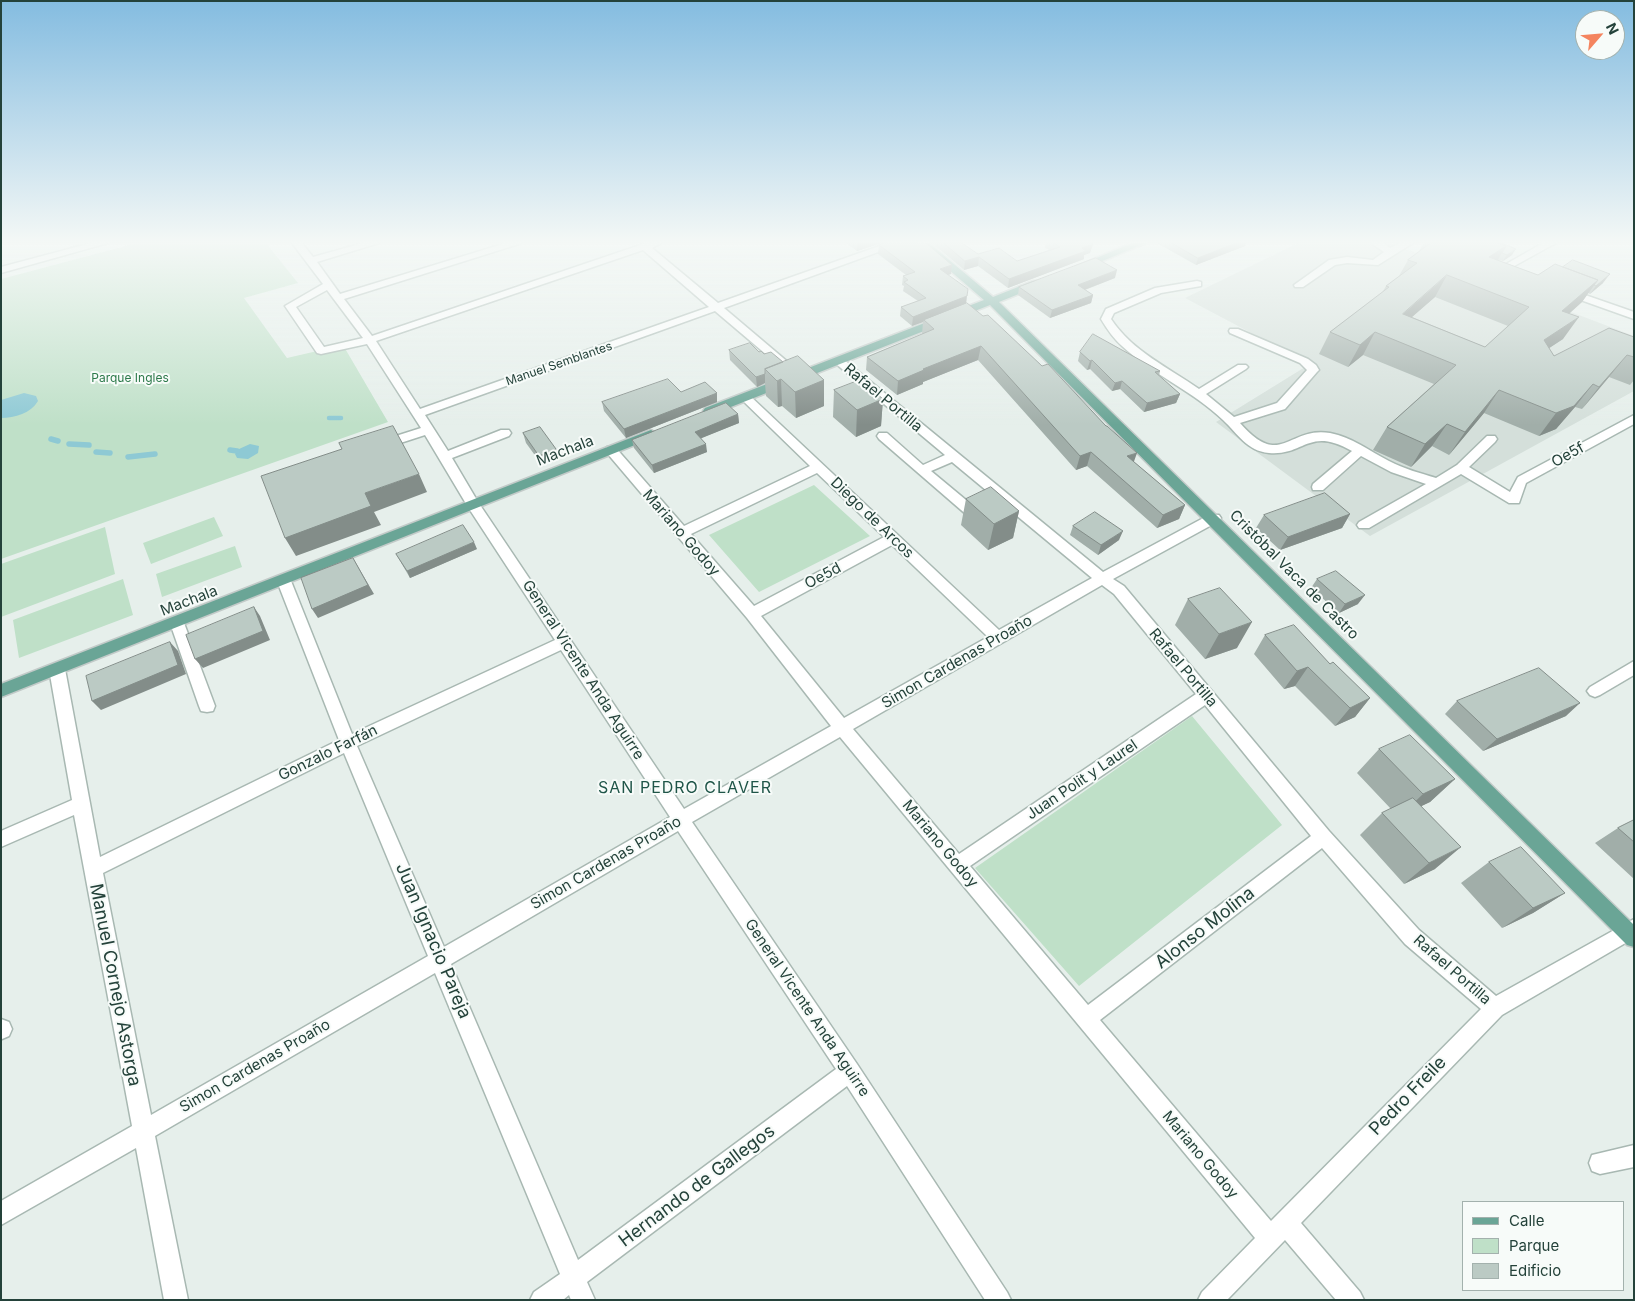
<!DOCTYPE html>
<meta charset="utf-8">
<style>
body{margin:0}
#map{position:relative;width:1635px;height:1301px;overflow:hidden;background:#e6efeb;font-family:Inter,sans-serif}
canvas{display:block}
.frame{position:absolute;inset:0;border:2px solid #24423a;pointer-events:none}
.legend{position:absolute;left:1462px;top:1201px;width:162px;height:90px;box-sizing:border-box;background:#f7fbf9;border:1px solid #a3b1ad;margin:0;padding:6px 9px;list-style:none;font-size:15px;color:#24423a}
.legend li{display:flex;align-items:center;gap:10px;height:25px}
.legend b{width:25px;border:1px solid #a3b1ad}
.north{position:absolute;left:1575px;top:10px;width:50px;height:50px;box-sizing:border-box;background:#f7fbf9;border:1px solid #a3b1ad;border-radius:50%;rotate:63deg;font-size:14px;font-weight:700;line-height:20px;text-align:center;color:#24423a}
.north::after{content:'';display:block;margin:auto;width:18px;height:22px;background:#f4845f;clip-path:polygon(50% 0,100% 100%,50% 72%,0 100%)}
</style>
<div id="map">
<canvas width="1635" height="1301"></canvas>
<div class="frame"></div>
<ul class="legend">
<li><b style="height:6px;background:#6aa596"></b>Calle</li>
<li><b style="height:14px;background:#bfe0c8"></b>Parque</li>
<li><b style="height:14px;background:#bbcac4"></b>Edificio</li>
</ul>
<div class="north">N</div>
</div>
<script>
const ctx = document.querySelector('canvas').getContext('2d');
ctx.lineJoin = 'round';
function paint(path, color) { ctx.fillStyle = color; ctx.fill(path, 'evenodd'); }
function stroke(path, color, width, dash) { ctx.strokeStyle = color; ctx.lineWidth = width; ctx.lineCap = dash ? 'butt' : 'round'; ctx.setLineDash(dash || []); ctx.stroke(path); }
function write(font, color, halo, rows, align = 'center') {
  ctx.font = font + ' Inter,sans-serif'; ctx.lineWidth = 4; ctx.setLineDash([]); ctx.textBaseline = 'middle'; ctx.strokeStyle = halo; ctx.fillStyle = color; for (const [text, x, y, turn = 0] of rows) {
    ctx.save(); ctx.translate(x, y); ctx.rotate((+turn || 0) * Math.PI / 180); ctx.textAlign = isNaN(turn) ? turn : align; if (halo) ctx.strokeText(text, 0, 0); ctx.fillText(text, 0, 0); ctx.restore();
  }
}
paint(new Path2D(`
 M1298,243H1390L1634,336V391L1370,536L1216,422L1310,364L1185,298Z`), '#d4dfda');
paint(new Path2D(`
 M137,243H266L298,283L244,298L287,358L343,345L388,422L1,559V279Z
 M814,485L870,536L759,592L709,535Z
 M214,517L223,536L151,564L143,543Z
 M105,527L115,574L1,617V564Z
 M235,546L242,567L162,597L156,574Z
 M123,579L133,615L19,658L13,620Z
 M1192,716L1282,825L1079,986L975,868Z`), '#bfe0c8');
paint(new Path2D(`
 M24,393L36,396L38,401C31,413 15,418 1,418V400Z
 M250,444L259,446L258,453L248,459L237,458L235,454L239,449Z`), '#8ec9d4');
stroke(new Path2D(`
 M329,418H341`), '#8ec9d4', 4.5);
stroke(new Path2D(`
 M51,439L58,441
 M69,444L89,445
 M230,450L237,451
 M96,452L110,453
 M128,457L155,454`), '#8ec9d4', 5.5);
const minor = new Path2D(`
 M91,243H108L1,273V267Z
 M292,243H302L313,257L363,243H379L317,262L340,294L506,243H522L344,299L372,336L646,243H661L652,248L718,303L888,243H903L724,308L789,363L791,365L789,367H781L715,311L425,415L448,451L501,430H509L511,433L509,436L452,458L478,502L684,809L831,726L747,618L607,453L605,450L607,447H615L684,526L810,466L739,397L745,394L749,395L999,630L1092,578L952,462L931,471L978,510L980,513L978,516H968L879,439L877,436L879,433H887L923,465L945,455L835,363L833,361L839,358L843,359L1103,572L1209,515H1219L1221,518L1219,521L1113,579L1124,586L1329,831L1419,930L1496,996L1634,919V938L1502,1015L1301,1223L1360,1292L1364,1300H1336L1285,1240L1227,1300H1198L1202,1292L1255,1238L840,737L692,822L857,1064L1007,1292L1011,1300H985L847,1086L587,1282L595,1300H571L569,1295L563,1300H530L534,1292L560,1274L435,973L155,1136L188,1300H164L136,1148L1,1225V1201L132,1126L74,815L1,847V831L72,800L49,669L52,665L57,663L62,665L65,669L100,857L339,740L277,581L279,577H289L291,581L352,734L555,640L468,507L425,435L385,448H377L375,445L377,442L421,428L367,344L321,354L317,353L285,306L323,284ZM643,250L709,307L420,409L376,341ZM327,290L363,338L324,347L296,307ZM817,473L884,537L754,606L691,534ZM892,545L988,637L844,718L761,616ZM1102,585L1114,594L1196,694L959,854L853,729ZM561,650L670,817L444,947L357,746ZM1205,705L1311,836L1088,1005L970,866ZM344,753L428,956L151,1115L103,873ZM678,831L836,1069L578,1260L451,964ZM1322,848L1405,944L1481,1009L1271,1221L1100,1020Z
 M1371,243H1383L1390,248L1400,243H1413L1378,265L1347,263L1335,265L1303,287H1295L1294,285L1329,260L1347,257L1373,260L1384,252Z
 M1543,243H1556L1507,270L1504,271L1499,268Z
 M1197,281L1201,282V286L1161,293L1114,313L1111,319C1133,352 1168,367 1199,389L1238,365H1246L1248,367L1246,369L1206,394L1234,417L1277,403L1307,370L1300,363L1230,333L1229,331L1230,329H1238L1308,359L1316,365L1319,370L1317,372L1285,409L1240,423C1281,470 1288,426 1330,433C1352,437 1369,451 1389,461C1404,469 1420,473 1436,478L1457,465L1487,436H1495L1497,439L1495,442L1469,467L1510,492L1518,477L1634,415V424L1526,483L1519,503H1509L1461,474L1369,528H1359L1357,525L1359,522L1426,484L1391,472L1361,456L1323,490H1313L1312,487L1313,484L1352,451C1308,426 1305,456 1269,453C1247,451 1238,434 1223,420C1193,391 1153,375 1122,346C1113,338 1107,329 1101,319L1106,309L1155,288Z
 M1565,288L1634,312V319L1561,293L1560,291Z
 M177,617L182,619L184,623L215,706L213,711L207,712L201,711L199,706L170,623L172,619Z
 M1634,661V675L1600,695L1595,697L1590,695L1587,691L1590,687Z
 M1,1019L9,1022L12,1029L9,1036L2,1039Z
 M1634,1145V1167L1600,1174L1592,1171L1589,1163L1592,1155Z`);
const major = new Path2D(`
 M918,243H929L993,297L1033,281H1041V285L999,302L1634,925V947L1627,945L990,305L713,414H705L703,411L705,408L984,300Z
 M1132,243H1146L1083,269L1080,270L1075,267Z
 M651,430L657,434L655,437L1,697V684Z`);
stroke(minor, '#a8b8b2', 3);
stroke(major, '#c2cac8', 3);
paint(minor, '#fff');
paint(major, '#6aa596');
paint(new Path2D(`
 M846,243H881L857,251Z
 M932,243H962L978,254L1017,261L1049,250L1045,248L1046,243H1091L1090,253L1084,255V259L1008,288L978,266L964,270Z
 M1157,243H1246L1245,246L1196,265Z
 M1424,243H1502L1512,255L1503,261L1498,260L1538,275L1603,283L1590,294L1588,293L1582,302L1569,314L1563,339L1549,348L1554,356L1634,337V380L1630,385L1609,377L1582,409L1575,407L1556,429L1539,436L1484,413L1449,455L1432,446L1411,467L1373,450L1387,427L1434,384L1363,355L1348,367L1319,354L1330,332L1382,293L1386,286L1399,276L1408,260L1419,251ZM1435,297L1508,326L1485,347L1412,317Z
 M879,245L951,274L948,275L966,304L1134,462L1185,505L1179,519L1157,528L1087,466L1076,470L978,360L923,382V384L897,395L866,370L867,357L922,334L923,322L912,326L900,316L901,307L918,301L903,291L904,286L902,285L903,276L906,275L878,254Z
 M1115,278L1085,290L1093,295L1091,303L1050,318L1018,295L1019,287Z
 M729,350L759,352L824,380V406L796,418L782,406L778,407L766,396L765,383L757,387L730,360Z
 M1080,352L1160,371L1159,376L1180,394L1176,403L1144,412L1120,389L1112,391L1090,369L1087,370L1078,361Z
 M834,390L883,399L881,426L856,437L833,417Z
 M681,392L717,393V402L626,438L604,411L602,402Z
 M738,414L739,423L701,438L707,452L654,473L634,448L632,440Z
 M523,433L556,449L559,458L542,465L526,443Z
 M966,499L1019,511L1013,538L988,550L961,525Z
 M1350,514L1342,528L1280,550L1256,528L1264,515Z
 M1073,526L1119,540L1098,555L1070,535Z
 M477,549L410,578L396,554Z
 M1317,579L1358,604L1339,613L1311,588Z
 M1188,599L1237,648L1205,659L1175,625Z
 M1265,635L1330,664L1370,698L1355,717L1335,726L1295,686L1284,689L1254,654Z
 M1457,701L1566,716L1483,751L1445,714Z
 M1379,749L1455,779L1430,802L1421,806L1435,869L1404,884L1360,835L1382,813L1391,809L1357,773Z
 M1634,820V879L1595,843L1618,828Z
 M1489,862L1565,893L1533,913L1502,928L1461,883Z`), '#a1aea9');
paint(new Path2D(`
 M857,243H881L857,251Z
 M1236,243H1246L1245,246L1196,265L1198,258Z
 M1093,244L1090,253L1084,255V259L1008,288L1009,279Z
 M1506,246L1493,268L1489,257Z
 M1516,249L1512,255L1503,261L1507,255Z
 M979,257L978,266L964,270L965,261Z
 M952,265L951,274L939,278L940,269Z
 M1117,270L1115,278L1076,293L1078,285Z
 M1610,274L1603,283L1590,294L1596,286Z
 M1447,275L1435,297L1390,336L1403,314Z
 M1598,280L1582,302L1547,333L1562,311Z
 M1093,295L1091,303L1050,318L1052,310Z
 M967,296L966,305L924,320L923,322L912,326L913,317Z
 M1579,317L1563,339L1528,362L1544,340Z
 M1375,332L1363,355L1348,367L1360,345Z
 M981,346L978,360L923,382V384L897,395L898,381L923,369Z
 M1627,355L1609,377L1582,409L1599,387Z
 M1092,360L1090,369L1087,370L1090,361Z
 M765,374V383L757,387L756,377Z
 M781,379L782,406L778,407L777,381Z
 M824,380V406L796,418L795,392Z
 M1122,381L1120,389L1112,391L1115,383Z
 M1593,384L1575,407L1556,429L1539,436L1556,413Z
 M1499,390L1484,413L1449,455L1465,432Z
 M717,393V402L626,438L624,429Z
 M1180,394L1176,403L1144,412L1147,403Z
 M883,399L881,426L856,437L857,410Z
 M738,414L739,423L697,440L695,432Z
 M1447,424L1432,446L1411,467L1425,444Z
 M706,444L707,452L654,473L652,465Z
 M556,449L559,458L542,465L539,456Z
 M1091,452L1087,466L1076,470L1080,456Z
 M1137,453L1132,467L1127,456Z
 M419,474L427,492L374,512L381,525L296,556L285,538L365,493Z
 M1185,505L1179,519L1157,528L1163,515Z
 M1019,511L1013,538L988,550L994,524Z
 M1350,514L1342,528L1280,550L1288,537Z
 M1123,531L1119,540L1098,555L1101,545Z
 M474,542L477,549L410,578L407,571Z
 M353,558L374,594L318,618L312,609Z
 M1365,595L1358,604L1339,613L1345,604Z
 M254,607L260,616L270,640L203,668L195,659Z
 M1252,622L1237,648L1205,659L1219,634Z
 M170,642L178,651L186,674L101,710L92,701Z
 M1308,667L1295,686L1284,689L1297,671Z
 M1370,698L1355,717L1335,726L1350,708Z
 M1580,703L1566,716L1483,751L1497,739Z
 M1455,779L1430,802L1399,817L1423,794Z
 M1461,847L1435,869L1404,884L1429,863Z
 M1565,893L1533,913L1502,928L1533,908Z`), '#838d89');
const building = new Path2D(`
 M884,243H926L952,265L940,269L968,289L967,296L913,317L901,307L926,298L904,282L908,280L903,276L915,272L879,245Z
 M944,243H962L978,254L999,248L1017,261L1060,247L1054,243H1091L1093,244L1082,248L1086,251L1009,279L979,257L965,261Z
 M1172,243H1236L1198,258Z
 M1431,243H1498L1506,246L1489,257L1538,275L1555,264L1598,280L1562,311L1579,317L1544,340L1554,356L1609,328L1634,337V357L1627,355L1599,387L1593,384L1574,406L1556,413L1499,390L1465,432L1447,424L1425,444L1387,427L1456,365L1375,332L1360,345L1330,332L1389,287L1386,286L1417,263L1408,260ZM1447,275L1529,307L1485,347L1403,314Z
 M1498,243H1502L1516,249L1507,255L1502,253L1506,246Z
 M1096,258L1117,270L1078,285L1093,295L1052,310L1019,287Z
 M1573,260L1610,274L1596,286L1594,285L1598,280L1563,267Z
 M967,303L983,316L988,315L1042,366L1048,364L1106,426H1107L1137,453L1127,456L1185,505L1163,515L1091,452L1080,456L981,346L923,369L924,370L898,381L867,357L934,329L924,320Z
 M1093,334L1160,371L1155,372L1180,394L1147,403L1122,381L1115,383L1092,360L1090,361L1080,352Z
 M750,343L759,352L761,351L764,354L771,352L783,362L765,369V374L756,377L729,350Z
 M798,356L824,380L795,392L781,379L777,381L765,369Z
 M668,379L681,392L705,382L717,393L624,429L602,402Z
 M860,380L883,399L857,410L834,390Z
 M726,403L738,414L695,432L706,444L652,465L632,440Z
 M393,426L419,474L365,493L371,506L285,538L261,476L342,449L339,443Z
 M540,427L556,449L539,456L523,433Z
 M991,487L1019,511L994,524L966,499Z
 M1325,493L1350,514L1288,537L1264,515Z
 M1095,512L1123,531L1101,545L1073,526Z
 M463,525L474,542L407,571L396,554Z
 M353,558L368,585L312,609L301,578Z
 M1336,571L1365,595L1345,604L1317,579Z
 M1220,588L1252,622L1219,634L1188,599Z
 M254,607L263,631L195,659L186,635Z
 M1294,625L1330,664L1333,662L1370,698L1350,708L1308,667L1297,671L1265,635Z
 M170,642L178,665L92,701L86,676Z
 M1539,668L1580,703L1497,739L1457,701Z
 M1410,735L1455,779L1423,794L1379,749Z
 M1413,798L1461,847L1429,863L1382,813Z
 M1634,820V842L1618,828Z
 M1521,847L1565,893L1533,908L1489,862Z`);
paint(building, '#bbcac4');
stroke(building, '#838d89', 1);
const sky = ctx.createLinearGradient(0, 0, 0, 425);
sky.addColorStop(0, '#84bce0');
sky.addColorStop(0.57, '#f4f8f6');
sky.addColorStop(1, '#f4f8f600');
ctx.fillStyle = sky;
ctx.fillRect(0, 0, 1635, 425);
write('12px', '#24423a', '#f7fbf9', [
 ["Manuel Semblantes",559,364,-19]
]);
write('12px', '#2d7a4b', '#f7fbf9', [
 ["Parque Ingles",130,378]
]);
write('15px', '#24423a', '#f7fbf9', [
 ["Rafael Portilla",883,398,40],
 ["Machala",565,451,-21],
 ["Oe5f",1568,455,-29],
 ["Diego de Arcos",872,518,44],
 ["Mariano Godoy",681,533,49],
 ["Cristóbal Vaca de Castro",1294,575,45],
 ["Oe5d",823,576,-28],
 ["Machala",189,601,-21],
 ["Simon Cardenas Proaño",957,662,-30],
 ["Rafael Portilla",1183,668,50],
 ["General Vicente Anda Aguirre",583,670,57],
 ["Gonzalo Farfán",328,753,-26],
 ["Juan Polit y Laurel",1082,780,-34],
 ["Mariano Godoy",940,844,50],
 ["Simon Cardenas Proaño",606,863,-30],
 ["Rafael Portilla",1452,970,41],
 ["General Vicente Anda Aguirre",807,1008,56],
 ["Simon Cardenas Proaño",255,1066,-30],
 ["Mariano Godoy",1200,1155,50]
]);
ctx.letterSpacing = '1px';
write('16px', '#1f5548', '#f7fbf9', [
 ["SAN PEDRO CLAVER",685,788]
]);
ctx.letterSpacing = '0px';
write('18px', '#24423a', '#f7fbf9', [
 ["Alonso Molina",1205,928,-38],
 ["Juan Ignacio Pareja",433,941,67],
 ["Manuel Cornejo Astorga",115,985,79],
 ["Pedro Freile",1408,1096,-46],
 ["Hernando de Gallegos",697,1186,-37]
]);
</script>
